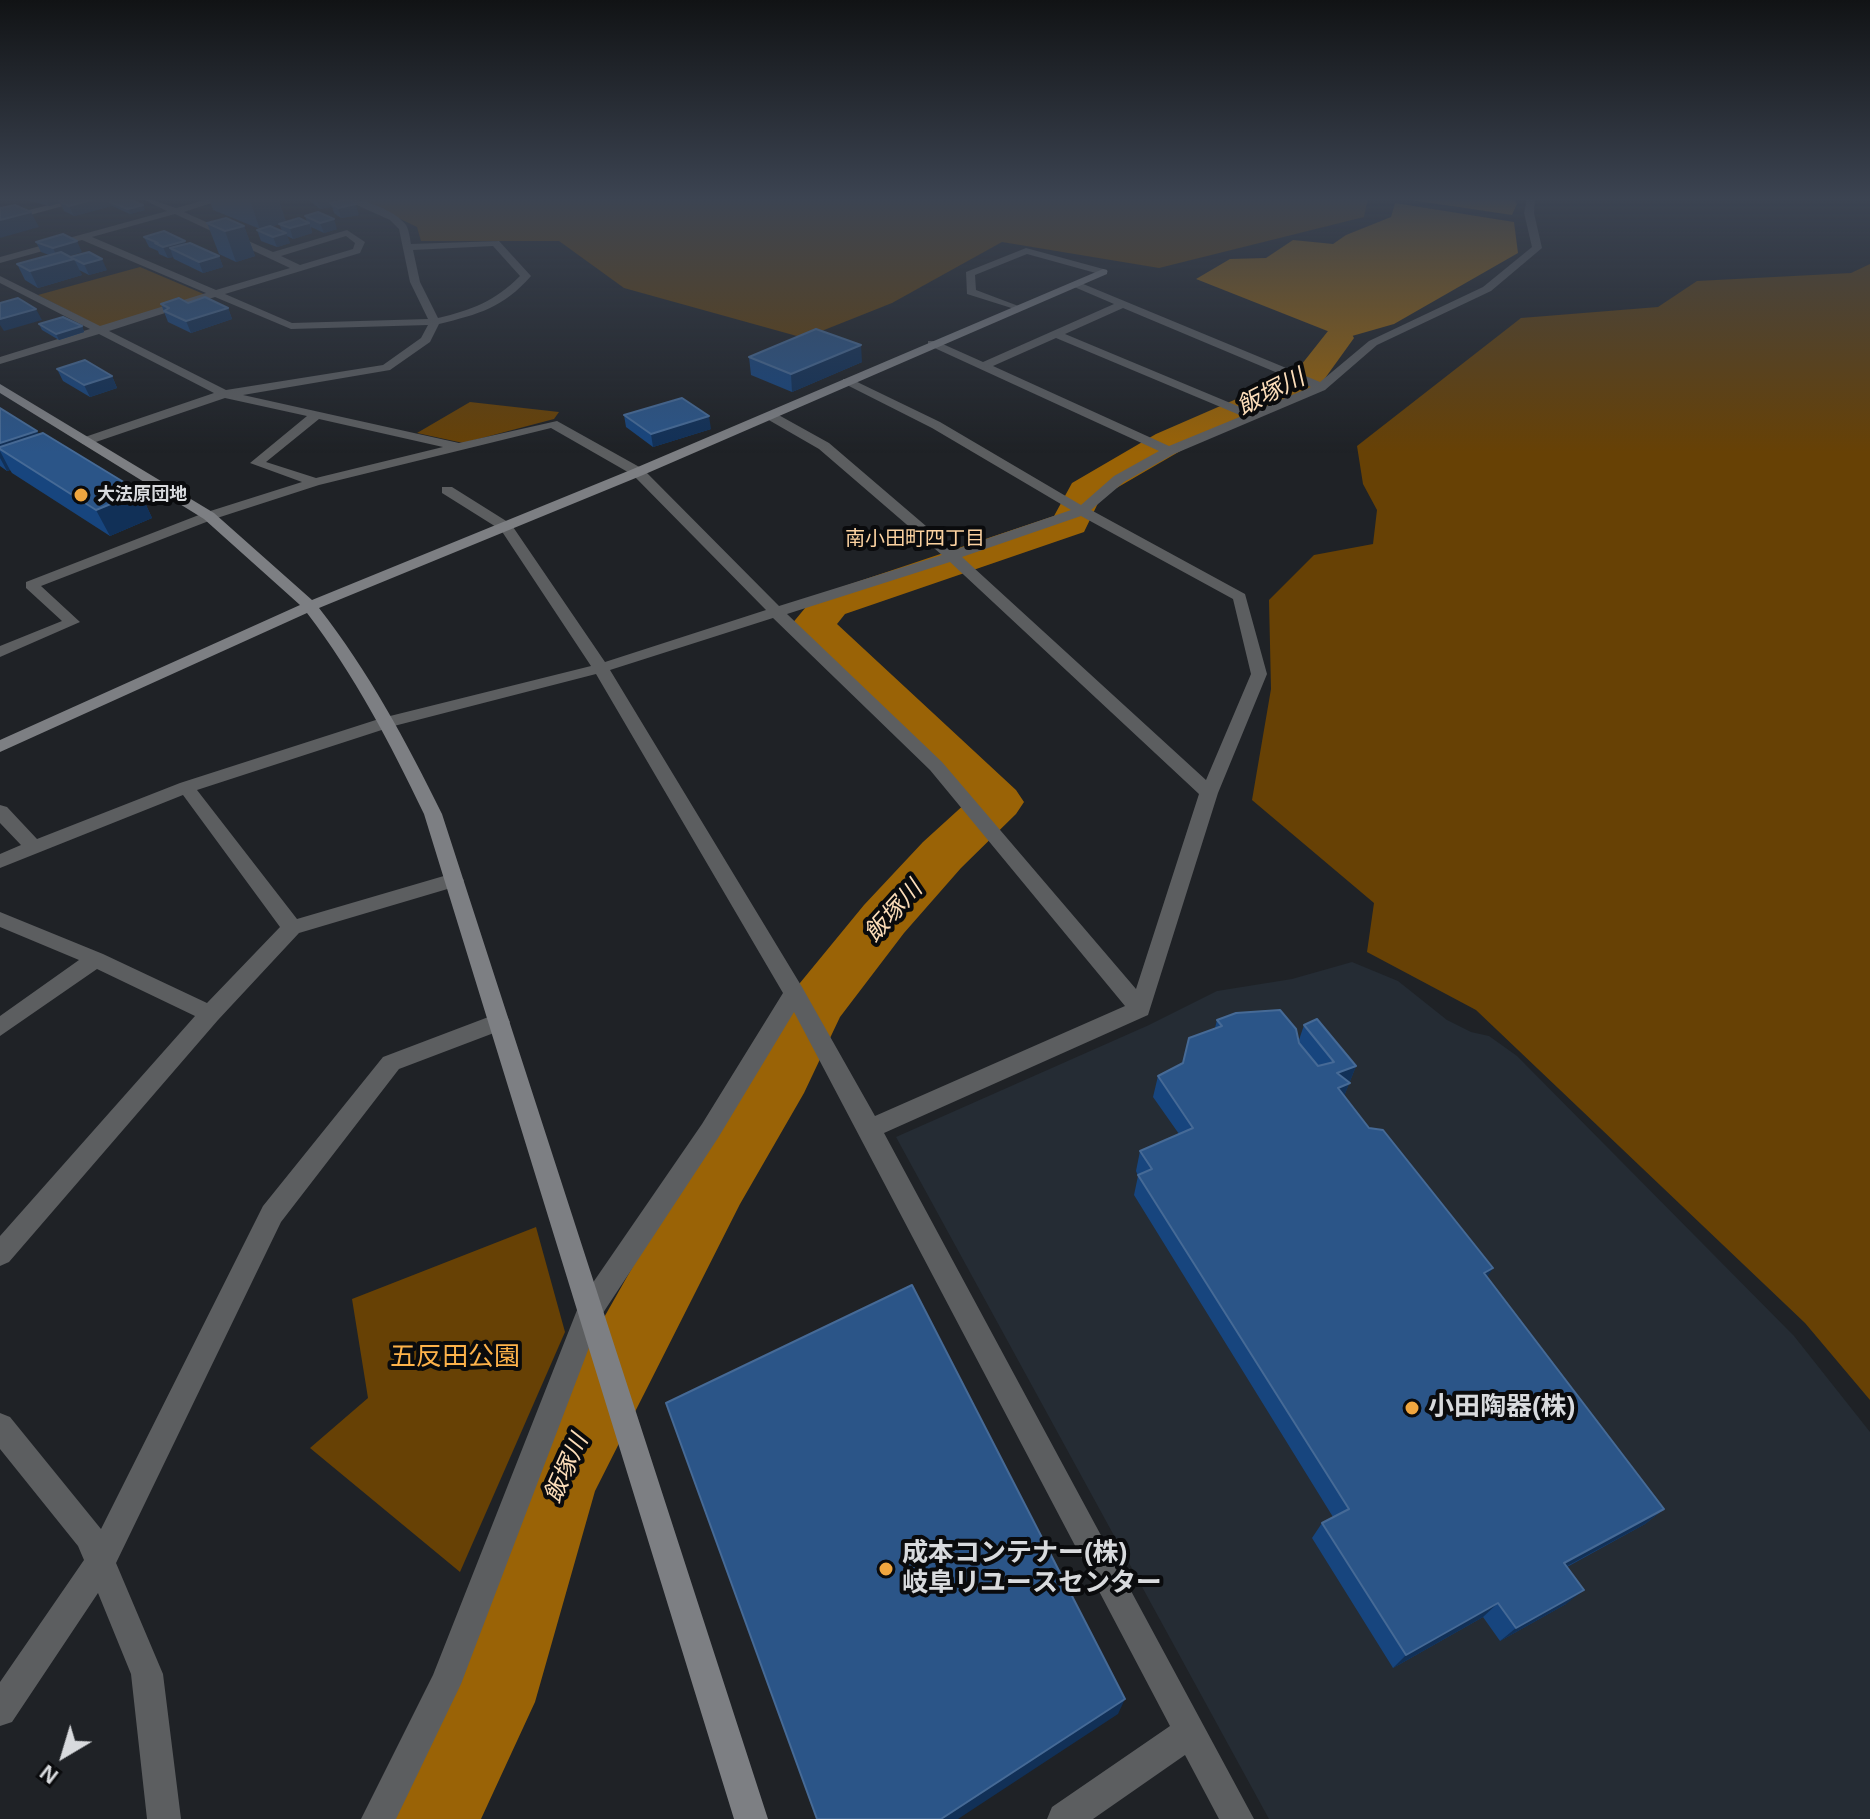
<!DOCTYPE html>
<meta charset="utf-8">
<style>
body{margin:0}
#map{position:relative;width:1870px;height:1819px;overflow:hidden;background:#1f2226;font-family:Helvetica,sans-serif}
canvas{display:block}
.north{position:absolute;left:24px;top:1715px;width:80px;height:80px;-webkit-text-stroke:6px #0a0b0d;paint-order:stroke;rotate:218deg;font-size:22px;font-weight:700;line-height:32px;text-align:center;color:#d8dadd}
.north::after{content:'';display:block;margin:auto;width:28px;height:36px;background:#d8dadd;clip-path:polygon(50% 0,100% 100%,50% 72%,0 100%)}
</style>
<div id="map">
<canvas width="1870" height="1819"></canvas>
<div class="north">N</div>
</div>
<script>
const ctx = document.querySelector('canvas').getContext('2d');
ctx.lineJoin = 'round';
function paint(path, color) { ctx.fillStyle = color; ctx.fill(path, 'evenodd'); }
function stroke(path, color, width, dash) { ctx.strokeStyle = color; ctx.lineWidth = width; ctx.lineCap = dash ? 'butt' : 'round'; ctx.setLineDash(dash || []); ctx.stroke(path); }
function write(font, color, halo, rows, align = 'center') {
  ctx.font = font + ' Helvetica,"Noto Sans JP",sans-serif'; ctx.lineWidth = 8; ctx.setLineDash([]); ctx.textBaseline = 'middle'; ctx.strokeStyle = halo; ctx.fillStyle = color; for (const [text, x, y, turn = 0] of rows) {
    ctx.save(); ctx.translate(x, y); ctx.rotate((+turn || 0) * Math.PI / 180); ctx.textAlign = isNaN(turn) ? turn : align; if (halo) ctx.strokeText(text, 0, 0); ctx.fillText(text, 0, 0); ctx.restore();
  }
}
paint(new Path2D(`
 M1352,962L1398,981L1447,1020L1471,1032L1489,1036L1517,1056L1794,1336L1870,1432V1819H1269L896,1137L1149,1025L1217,991L1292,979Z`), '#252c34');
paint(new Path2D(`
 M356,198H1368L1364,217L1159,268L1002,242L892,303L804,338L624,288L559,241H421L417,227Z
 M1870,264V1400L1805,1323L1476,1010L1367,952L1374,903L1252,800L1271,689L1269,600L1314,555L1373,544L1377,510L1363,484L1357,446L1521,318L1658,307L1697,281L1851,273Z
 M140,267L206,295L100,327L38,295Z
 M470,402L559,412L554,419L463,443L417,433Z
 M536,1227L565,1332L460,1572L310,1448L368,1398L352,1299Z`), '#674105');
paint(new Path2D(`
 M1397,198H1513L1517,204L1512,215Z
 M1395,203L1514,222L1518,253L1394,324L1352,336L1330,332L1196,279L1230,259L1266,258L1293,240L1333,244L1346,235L1391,217Z`), '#9a6306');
paint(new Path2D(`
 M1339,329L1350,331L1354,338L1318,388L1182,450L1101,497L1084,532L845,614L837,624L1016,790L1024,802L1016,814L961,868L904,933L840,1017L804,1093L740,1204L595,1491L535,1702L481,1819H382L396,1785L451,1683L529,1450L692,1162L759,1057L795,989L864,905L923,842L967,802L791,625L815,596L1054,516L1072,483L1156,434L1294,374L1328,331Z`), '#9a6306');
paint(new Path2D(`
 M212,198H227L184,212L273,252L347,230L365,242L360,253L225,294L292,323L428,319L410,282L399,229L390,220L341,198C360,198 394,209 406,225C409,230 410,238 411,244L499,241L531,276C503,308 479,314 439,324L430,342L390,370L243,395L459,443L557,421L643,469L779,606L942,555L819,449L767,419V413H775L829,443L954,550L1071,510L932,428L843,383V379H851L940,422L1081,505L1114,476L1159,451L928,345V341H936L983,362L1114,304L1072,286L1071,284L1076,281L1320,382L1369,341L1483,287L1532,247L1524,213L1527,198H1535L1534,213L1542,248L1491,291L1377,345L1325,390L1174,454L1124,482L1091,510L1245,594L1267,674L1218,793L1148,1015L884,1133L1254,1819H1219L1185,1755L1093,1819H1047L1052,1807L1170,1726L794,1012L718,1138L601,1316L461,1684L396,1819H361L433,1675L581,1300L702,1124L783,993L596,674L394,726L197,790L297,919L454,873L464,880L461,885L299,933L218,1020L9,1262L0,1266V1236L195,1016L97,969L0,1036V1016L79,960L0,927V912L103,954L207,1003L280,927L183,795L0,868V854L21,845L0,823V805L7,807L37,839L180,783L382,718L591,666L501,530L442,493V487H452L511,524L605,662L766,610L633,475L551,428L319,485L214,519L41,586L80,622L0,657V646L62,621L26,588V582L204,513L302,482L250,463L307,416L225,398L90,444H82V438L214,393L99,334L0,364V357L90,329L0,283V276L100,326L206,293L82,240L0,263V257L167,211L150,203V199L176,208ZM175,214L290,268L216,290L92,237ZM346,236L355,243L353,249L300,265L281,256ZM493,246L520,276C495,301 472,310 438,318L420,282L413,250ZM215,297L291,329L428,325L421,338L383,365L226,390L109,331ZM1123,308L1311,387L1252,412L1065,334ZM1056,338L1242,416L1169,446L993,366ZM319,419L443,447L316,478L266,462ZM1081,516L1233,599L1251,674L1206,780L962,557ZM950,562L1199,794L1136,989L942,762L787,614ZM773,618L930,770L1125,1006L875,1116L802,987L610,670Z
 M1026,248L1107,270L1108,272L1103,275L1027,254L975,275L976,290L1021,307V311L967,294L966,272Z
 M499,1013L507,1016L510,1022L507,1028L399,1069L281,1222L116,1563L163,1674L181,1819H147L131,1674L98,1593L12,1722L0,1726V1682L84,1560L78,1546L0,1449V1413L10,1417L101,1529L263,1206L383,1057Z`), '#5c5e60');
paint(new Path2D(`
 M77,198H93L0,223V217Z
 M142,198L157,201L153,204Z
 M1103,269L1107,270V274L643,475L319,608C369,672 406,741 442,814L768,1819H734L424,814C390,743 355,676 307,613L0,752V740L300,605L204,519L0,393V384L214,513L312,600L633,469Z`), '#7d7f83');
paint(new Path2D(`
 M25,198H113L114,201L143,205L145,210L130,214L112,206L74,216L64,211L60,203L49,206L26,200Z
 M209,198H278L286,222H307L305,216L337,229L324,233L311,227L312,233L293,239L287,236L290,243L277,247L261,241L257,230L260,229L213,210ZM279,224L282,231L271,227Z
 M310,198H334L336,202L359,215L341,218L334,213L332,207L320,209L311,202Z
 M207,223L244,226L255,256L236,262L219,254Z
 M144,237L186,244L219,256L223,267L203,273L174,259L173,257L168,258L159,254L158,251L149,247Z
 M36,242L82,252L68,256L107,270L89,275L79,270L82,275L38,288L25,280L17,264L49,255L41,252Z
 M188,303L228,308L232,319L191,333L168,322L161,304Z
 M39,324L82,326L84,332L59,340L42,330Z
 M749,357L862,362L792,392L751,375Z
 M57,369L112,376L117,388L90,397L63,381Z
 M0,408L39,434L140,492L152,518L110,536L12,473L10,470L7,471L0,466Z
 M624,415L711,429L653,447L626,427Z
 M1217,1020L1299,1040L1304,1025L1356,1066L1344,1096L1487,1278L1664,1509L1645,1524L1567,1567L1566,1604L1500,1641L1483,1617L1393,1668L1312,1538L1322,1523L1333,1517L1134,1195L1138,1176L1136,1171L1140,1151L1179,1134L1153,1097L1158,1076L1183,1063L1215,1028Z`), '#17457e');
paint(new Path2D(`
 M45,198H77L59,201L60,203L49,206Z
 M98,198H113L116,204L110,202L112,206L74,216L69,206Z
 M257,198H278L286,222L260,230L250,200Z
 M320,198H334L337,205L330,203L332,207L320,209L317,199Z
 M356,204L359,215L341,218L338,208Z
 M143,205L145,210L130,214L128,209Z
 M31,212L39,227L0,238V220Z
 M334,219L337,229L324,233L320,223Z
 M309,223L312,233L293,239L290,228Z
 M244,226L255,256L236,262L225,231Z
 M286,233L290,243L277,247L273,237Z
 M77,241L82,252L58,259L53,248Z
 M185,241L189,252L170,248L173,257L168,258L163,247Z
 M219,256L223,267L203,273L199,262Z
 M74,259L82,275L38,288L30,271Z
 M102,259L107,270L89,275L84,264Z
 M228,308L232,319L191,333L186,321Z
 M36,309L42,320L4,331L0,325V319Z
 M82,326L84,332L59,340L56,334Z
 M861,345L862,362L792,392L791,374Z
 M112,376L117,388L90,397L84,385Z
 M709,416L711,429L653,447L651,434Z
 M37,431L50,455L0,449V443Z
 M0,451L10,470L7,471L0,458Z
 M140,492L152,518L110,536L96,510Z
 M1356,1066L1341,1104L1330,1108L1337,1073Z
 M1493,1268L1481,1287L1484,1273Z
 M1664,1509L1645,1524L1547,1577L1564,1563Z
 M1584,1590L1566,1604L1500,1641L1516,1628Z
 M1498,1603L1483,1617L1393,1668L1406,1655Z
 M1125,1699L1118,1714L958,1819H941Z`), '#113057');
const building = new Path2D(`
 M69,198H98L69,206L59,201Z
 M126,198L143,205L128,209L110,202Z
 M348,199L356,204L338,208L330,203Z
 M15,205L31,212L0,220V208Z
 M318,212L334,219L320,223L305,216Z
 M226,218L244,226L225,231L207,223Z
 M299,218L309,223L290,228L279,224Z
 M270,226L286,233L273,237L257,230Z
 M164,231L185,241L163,247L155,243H158L144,237Z
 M63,234L77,241L53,248L36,242Z
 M190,243L219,256L199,262L170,248Z
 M61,252L74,259L30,271L17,264Z
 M89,252L102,259L84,264L70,257Z
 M205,297L228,308L186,321L164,311L169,308L161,304L179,298L188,303Z
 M18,298L36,309L0,319V303Z
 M63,317L82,326L56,334L39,324Z
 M816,329L861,345L791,374L749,357Z
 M85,360L112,376L84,385L57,369Z
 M682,398L709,416L651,434L624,415Z
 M0,408L37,431L0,443Z
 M43,433L140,492L96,510L0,449V447Z
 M1280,1010L1296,1029L1299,1043L1318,1066L1334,1062L1304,1025L1317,1019L1356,1066L1337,1073L1350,1083L1338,1088L1369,1128L1383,1130L1493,1268L1484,1273L1664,1509L1564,1563L1584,1590L1516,1628L1498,1603L1406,1655L1322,1523L1349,1509L1138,1175L1152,1169L1140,1151L1193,1128L1158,1076L1183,1063L1189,1038L1222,1026L1217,1020L1236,1013Z
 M912,1285L1125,1699L941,1819H817L666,1403Z`);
paint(building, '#2b5588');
stroke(building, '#466a96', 2);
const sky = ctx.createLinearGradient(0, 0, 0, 453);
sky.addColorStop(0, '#111315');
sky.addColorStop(0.44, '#3c4452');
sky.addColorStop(1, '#3c445200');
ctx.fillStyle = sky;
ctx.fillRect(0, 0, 1870, 453);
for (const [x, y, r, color] of [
 [81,495,8,"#f0a63f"],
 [1412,1408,8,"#f0a63f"],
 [886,1569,8,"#f0a63f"]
]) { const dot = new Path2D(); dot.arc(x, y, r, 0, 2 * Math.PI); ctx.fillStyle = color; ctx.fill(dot); stroke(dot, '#0a0b0d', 3); }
write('bold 18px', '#d8dadd', '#0a0b0d', [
 ["大法原団地",97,495]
], 'left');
write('20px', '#fcd2a0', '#0a0b0d', [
 ["南小田町四丁目",915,539]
]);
write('italic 24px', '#fcddb9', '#0a0b0d', [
 ["飯塚川",1271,393,-27],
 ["飯塚川",894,912,-48],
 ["飯塚川",567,1469,-66]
]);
write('26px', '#fdb24a', '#0a0b0d', [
 ["五反田公園",455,1358]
]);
write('bold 26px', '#d8dadd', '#0a0b0d', [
 ["小田陶器(株)",1428,1408],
 ["成本コンテナー(株)",902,1554],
 ["岐阜リユースセンター",902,1584]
], 'left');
</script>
